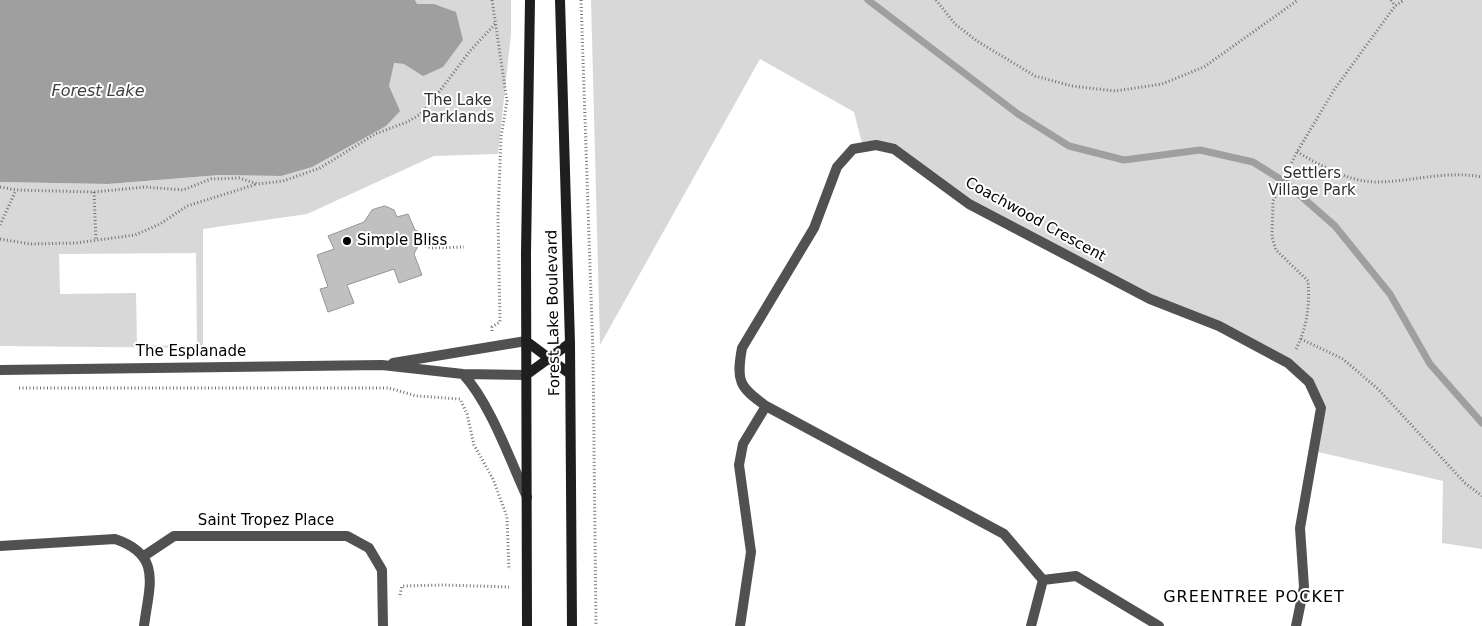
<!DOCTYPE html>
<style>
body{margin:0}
canvas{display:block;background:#fff}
</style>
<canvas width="1482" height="626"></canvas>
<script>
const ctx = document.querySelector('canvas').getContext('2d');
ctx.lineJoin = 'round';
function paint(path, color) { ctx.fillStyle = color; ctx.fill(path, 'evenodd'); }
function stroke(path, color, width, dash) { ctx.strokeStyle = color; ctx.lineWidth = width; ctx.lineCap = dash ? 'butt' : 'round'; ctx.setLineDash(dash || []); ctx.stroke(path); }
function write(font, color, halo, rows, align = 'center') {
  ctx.font = font + ' "DejaVu Sans",sans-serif'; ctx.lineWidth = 4; ctx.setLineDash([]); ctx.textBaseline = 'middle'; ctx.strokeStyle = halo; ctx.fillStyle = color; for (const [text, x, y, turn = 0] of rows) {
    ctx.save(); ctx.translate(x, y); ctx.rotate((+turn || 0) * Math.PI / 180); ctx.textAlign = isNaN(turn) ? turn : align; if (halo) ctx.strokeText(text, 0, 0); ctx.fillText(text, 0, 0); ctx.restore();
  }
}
paint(new Path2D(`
 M415,0H511V34L498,154L434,156L307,214L203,229V348L0,346V182L108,184L220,175L281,176L389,86L393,63L404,64L434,4H417ZM196,253L197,345L137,346L136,293L60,294L59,254Z
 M591,0H1482V549L1442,543L1443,481L1314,451L1321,408L1309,382L1288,363L1150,299L969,204L894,149L863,147L854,112L760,59L600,345Z`), '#d8d8d8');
paint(new Path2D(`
 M0,0H415L417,4H434L456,12L463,40L443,67L423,76L404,64L394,63L389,86L400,111L386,126L312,167L281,176L220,175L108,184L0,182Z`), '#9f9f9f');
stroke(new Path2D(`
 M868,0L1018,114L1069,146L1124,160L1200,150L1253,162L1285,182L1335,226L1390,294L1430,364L1482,423`), '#9f9f9f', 7);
const building = new Path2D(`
 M385,206L394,210L397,217L408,214L415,230L424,234L414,254L422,275L399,283L394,269L347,285L354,303L328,312L320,289L328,287L317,255L334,249L328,236L364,222L372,210Z`);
paint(building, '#c0c0c0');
stroke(building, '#959595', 1);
stroke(new Path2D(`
 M492,0L507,101L501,137L498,217L500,322L492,327V331
 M581,0L593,354L596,626
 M936,0L955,24L977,41L1035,76L1072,86L1115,91L1162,84L1204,67L1298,0
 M1391,0L1395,6
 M1297,152C1322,166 1346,181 1375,182C1411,182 1446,170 1482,177
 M0,187L16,190L94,192L145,187L183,190L211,179L239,178L258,184L283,181L320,168L375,134L407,122L419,115L430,104L470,51L496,23
 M94,192L96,240
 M0,225L16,190
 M0,239L30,244L76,243L135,235L160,224L187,206L257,184
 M419,243L431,248L464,247
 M1301,339L1343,359L1378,389L1465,483L1482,496
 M1296,349C1307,328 1310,304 1308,281L1276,250L1272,237L1273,201L1297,152L1334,90L1395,6L1404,0
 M19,388H389L416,396L460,399L467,414L474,445L493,479L507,517L509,570
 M400,595L402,586L444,585L509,587`), '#737373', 3, [1, 2.5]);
stroke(new Path2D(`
 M393,363L526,341
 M0,370L382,365L463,374L526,375
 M463,374C490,403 510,460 527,497
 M0,546L115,539C163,555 149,586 144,626
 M144,556L174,536H347L369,548L382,570L383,626
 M740,626L751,552L739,465L743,444L766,406
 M1031,626L1043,580
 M1159,626L1076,576L1043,580L1004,534L766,406C739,387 736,381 742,348L814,228L837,167L853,149L876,145L894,149L969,204L1150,299L1219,326L1288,363L1309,382L1321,408L1300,528L1304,587L1296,626`), '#515151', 10);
stroke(new Path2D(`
 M560,0L570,343L572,626
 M526,341L570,374
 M526,375L570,343
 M527,626L526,253L530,0`), '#1e1e1e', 10);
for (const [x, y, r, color] of [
 [347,241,5,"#000"]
]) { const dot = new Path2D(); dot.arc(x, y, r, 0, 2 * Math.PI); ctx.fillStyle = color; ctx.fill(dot); stroke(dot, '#fff', 2); }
write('15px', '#2f2f2f', '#fff', [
 ["The Lake",458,101],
 ["Parklands",458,118],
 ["Settlers",1312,174],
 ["Village Park",1312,191]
]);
write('15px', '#000', '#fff', [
 ["Coachwood Crescent",1035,220,29],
 ["Forest Lake Boulevard",554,313,-91],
 ["The Esplanade",191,352],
 ["Saint Tropez Place",266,521]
]);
write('15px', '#000', '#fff', [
 ["Simple Bliss",357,241]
], 'left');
write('italic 16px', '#404040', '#fff', [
 ["Forest Lake",98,92]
]);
ctx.letterSpacing = '1px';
write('16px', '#000', '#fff', [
 ["GREENTREE POCKET",1254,598]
]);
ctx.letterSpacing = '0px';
</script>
